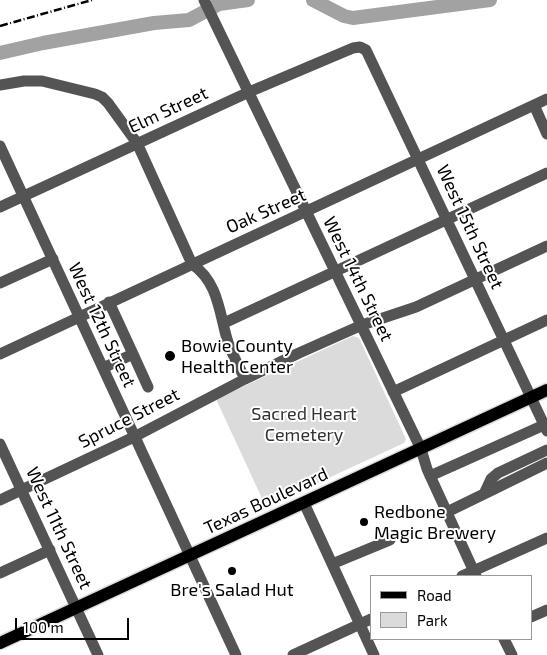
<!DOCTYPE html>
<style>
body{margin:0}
#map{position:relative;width:547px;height:655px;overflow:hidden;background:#fff;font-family:"Exo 2",sans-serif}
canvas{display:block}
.legend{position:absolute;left:370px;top:575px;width:162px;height:65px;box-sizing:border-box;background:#fff;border:1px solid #999;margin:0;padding:6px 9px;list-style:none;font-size:15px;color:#000}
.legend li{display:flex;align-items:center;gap:10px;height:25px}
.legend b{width:25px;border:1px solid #999}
.scale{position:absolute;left:15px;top:618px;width:114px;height:22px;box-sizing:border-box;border:2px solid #000;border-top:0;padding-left:6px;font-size:15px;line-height:18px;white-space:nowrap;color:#000;-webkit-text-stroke:4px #fff;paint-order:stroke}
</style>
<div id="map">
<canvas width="547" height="655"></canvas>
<ul class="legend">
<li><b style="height:6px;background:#000"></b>Road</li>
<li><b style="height:14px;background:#dbdbdb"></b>Park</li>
</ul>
<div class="scale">100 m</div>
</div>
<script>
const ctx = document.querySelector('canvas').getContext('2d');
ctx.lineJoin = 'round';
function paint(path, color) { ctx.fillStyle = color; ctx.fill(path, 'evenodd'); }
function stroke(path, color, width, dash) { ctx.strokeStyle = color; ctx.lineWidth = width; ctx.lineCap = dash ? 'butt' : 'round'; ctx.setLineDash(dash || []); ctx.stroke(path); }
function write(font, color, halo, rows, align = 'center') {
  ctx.font = font + ' "Exo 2",sans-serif'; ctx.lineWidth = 4; ctx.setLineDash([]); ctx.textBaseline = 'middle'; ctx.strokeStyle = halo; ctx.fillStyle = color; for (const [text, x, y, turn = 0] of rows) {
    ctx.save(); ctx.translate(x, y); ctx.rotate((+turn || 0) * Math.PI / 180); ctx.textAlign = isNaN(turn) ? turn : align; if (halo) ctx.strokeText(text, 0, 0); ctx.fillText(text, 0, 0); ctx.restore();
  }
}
paint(new Path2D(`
 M353,336L359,338L406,439L404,443L266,507L216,399Z`), '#dbdbdb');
stroke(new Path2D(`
 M313,0L344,16L353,18L490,0
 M0,53L43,43L154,23L189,20L219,4L248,0`), '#a2a2a2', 14);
const major = new Path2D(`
 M0,643L547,390`);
stroke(major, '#dbdbdb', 15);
stroke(new Path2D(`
 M204,0L421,449L427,469L476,576
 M0,85L24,81H42L95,94L102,97L108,103L137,143L192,264C218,282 219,311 227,339C231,353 239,366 245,379
 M534,105L547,134
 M0,146L236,655
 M0,207L249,92L353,48L360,47L366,50L547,431
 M0,283L53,259
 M109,302L133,354
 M224,323L547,173
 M0,354L547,99
 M103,368L133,354L148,387
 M393,392L547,320
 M0,444L98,655
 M430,476L544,425
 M484,494L547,463
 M0,500L134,437L245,379L299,353L362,325L416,307L547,246
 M304,503L374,655
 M447,512L484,494L491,479L498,473L547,450
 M332,564L390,540
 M0,573L50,550
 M462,576L547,538
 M531,617L547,610
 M504,639L512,655
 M293,655L371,619`), '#545454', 11);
stroke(major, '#000', 12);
stroke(new Path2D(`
 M0,26L92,0`), '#000', 2.5, [8, 2.5, 1, 2.5]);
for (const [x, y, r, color] of [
 [170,356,6,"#000"],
 [364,522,5,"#000"],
 [232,571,5,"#000"]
]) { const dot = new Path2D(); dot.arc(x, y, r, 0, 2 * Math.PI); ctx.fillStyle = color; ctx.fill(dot); stroke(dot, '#fff', 2); }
write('18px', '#000', '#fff', [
 ["Elm Street",168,110,-25],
 ["Oak Street",266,211,-24],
 ["West 15th Street",470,227,65],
 ["West 14th Street",358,279,64],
 ["West 12th Street",102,325,65],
 ["Spruce Street",129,418,-27],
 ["Texas Boulevard",266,501,-25],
 ["West 11th Street",59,528,65]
]);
write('18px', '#000', '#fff', [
 ["Bowie County",181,346],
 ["Health Center",181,367],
 ["Redbone",374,512],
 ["Magic Brewery",374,533],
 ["Bre's Salad Hut",232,590,"center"]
], 'left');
write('18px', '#323232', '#fff', [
 ["Sacred Heart",304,414],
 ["Cemetery",304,435]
]);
</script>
